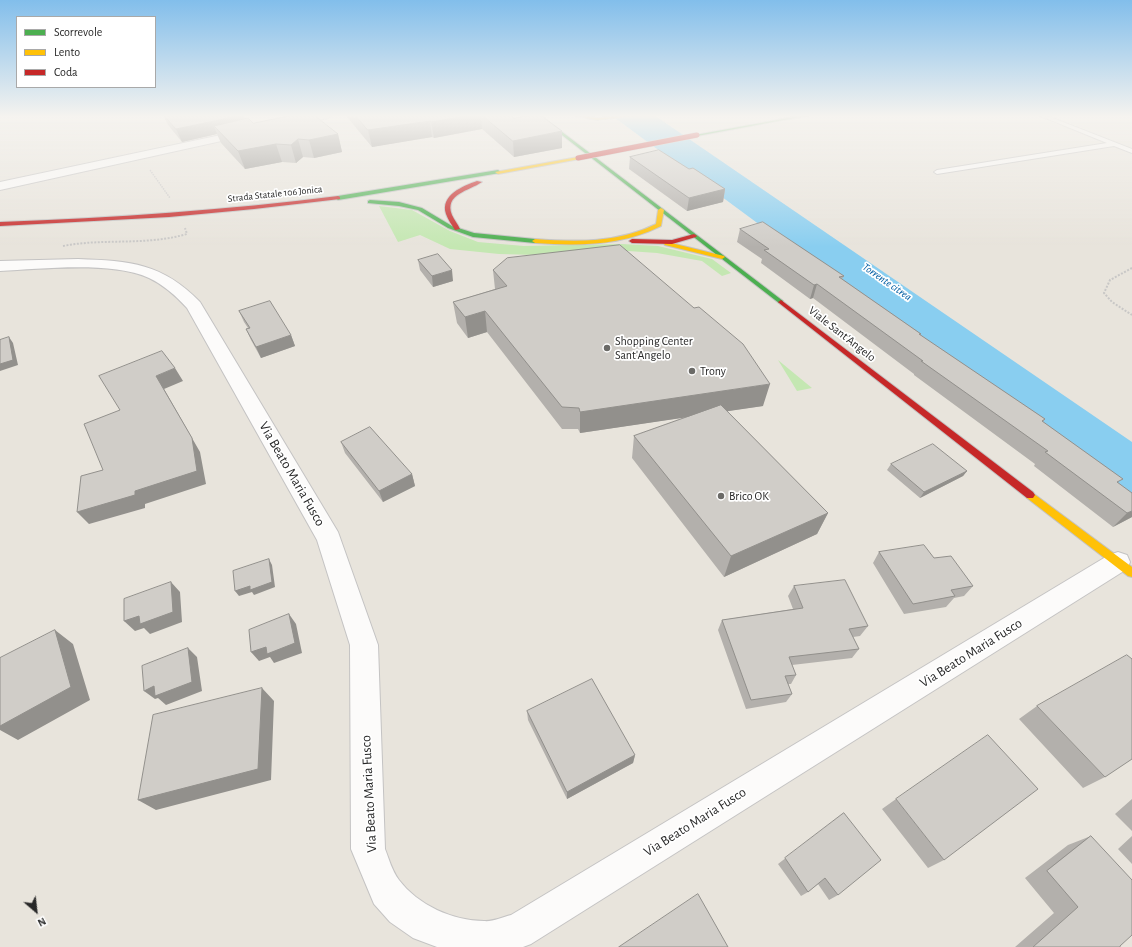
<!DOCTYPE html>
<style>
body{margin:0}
#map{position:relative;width:1132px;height:947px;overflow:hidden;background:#e8e4dc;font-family:"Alegreya Sans",sans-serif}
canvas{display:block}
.legend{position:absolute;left:16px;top:16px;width:140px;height:72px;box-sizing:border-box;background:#fff;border:1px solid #a9a9a9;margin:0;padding:5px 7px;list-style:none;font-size:12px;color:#282828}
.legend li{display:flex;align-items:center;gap:8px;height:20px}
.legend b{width:20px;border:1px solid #a9a9a9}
.north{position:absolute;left:16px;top:891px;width:40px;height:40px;-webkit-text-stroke:3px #fff;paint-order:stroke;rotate:152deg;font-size:11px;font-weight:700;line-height:16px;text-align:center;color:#282828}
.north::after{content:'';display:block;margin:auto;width:14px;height:18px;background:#282828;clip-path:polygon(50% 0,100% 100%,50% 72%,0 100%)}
</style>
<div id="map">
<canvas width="1132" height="947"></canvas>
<ul class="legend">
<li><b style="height:5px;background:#4caf50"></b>Scorrevole</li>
<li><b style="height:5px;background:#ffc107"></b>Lento</li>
<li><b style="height:5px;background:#c62828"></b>Coda</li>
</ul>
<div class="north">N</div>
</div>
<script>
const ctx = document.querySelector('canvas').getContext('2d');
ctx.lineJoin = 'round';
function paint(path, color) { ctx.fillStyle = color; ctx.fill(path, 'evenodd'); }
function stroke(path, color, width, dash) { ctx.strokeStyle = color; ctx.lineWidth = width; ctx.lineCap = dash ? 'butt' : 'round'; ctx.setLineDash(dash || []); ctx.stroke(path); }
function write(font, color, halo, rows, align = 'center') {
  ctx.font = font + ' "Alegreya Sans",sans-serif'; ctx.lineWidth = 3.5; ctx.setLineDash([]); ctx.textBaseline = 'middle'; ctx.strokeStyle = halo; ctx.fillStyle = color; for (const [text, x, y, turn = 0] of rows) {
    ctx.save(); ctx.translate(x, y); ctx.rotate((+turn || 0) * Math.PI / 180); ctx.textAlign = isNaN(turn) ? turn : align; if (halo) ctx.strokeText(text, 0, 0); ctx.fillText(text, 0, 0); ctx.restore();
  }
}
paint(new Path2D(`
 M379,206L412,210L450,231L478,242L524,246L622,244L658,246L712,259L731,273L722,276L702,261L657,253L628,251L536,255L499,254L450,249L420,235L398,242Z
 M778,360L812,388L797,391Z`), '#c4e7b2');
paint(new Path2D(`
 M611,115H654L1132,442V517L932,352Z`), '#89cef0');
const lane = new Path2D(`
 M1038,115H1045L1132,149V153L1114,146L937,174L934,172L937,170L1107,143Z`);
const street = new Path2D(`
 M314,115H333L328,118L288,126L283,123L284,121Z
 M249,129L255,132L253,134L0,190V182Z
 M78,259C131,261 162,263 200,302L338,532L378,645L385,849C389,859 392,871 399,880C418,905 453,921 484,921C492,922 503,917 511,915L1109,555L1118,552L1127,555L1130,562L1127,569L531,944L523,947H437L413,938L390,922L374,904L351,849L350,645L317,540L187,308C176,296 164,285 149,278C112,261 41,269 0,271V261Z`);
const fast = new Path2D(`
 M536,115H540L783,301V303H779Z
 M804,115H811L697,136L695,135Z
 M498,170L501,172L500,173L338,200L335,198L338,196Z
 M370,200L399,202L422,208L452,226L474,233L535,239L538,241L535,243L473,237L448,228L418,210L399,206L368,203V201Z`);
const slow = new Path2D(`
 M573,115H580L597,118L637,115L597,120Z
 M578,157H580V159L498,174L495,172Z
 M661,208L664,210L661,226C621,246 579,246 535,243L532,241L535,239C577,242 618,243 656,224L658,210Z
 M667,242L724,256L725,257L722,259L665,245L664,244Z
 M1030,491L1132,567V577L1128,576L1027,498L1025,495L1027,492Z`);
const jam = new Path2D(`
 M477,181L482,182C469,191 444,194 452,215C454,220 458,224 460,229L455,230C452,225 448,220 446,214C440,195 463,186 477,181Z
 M338,196L340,197V199L254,209L169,217L0,226V222C113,218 226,210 338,196Z
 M694,234L697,236L696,237L672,244L632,243L629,241L632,239L672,240Z
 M781,300L1033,492L1035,495L1033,498H1027L779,303L778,302Z`);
stroke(lane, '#c4c3c3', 2);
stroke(street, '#c4c3c3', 2);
stroke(fast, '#c4c3c3', 2);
stroke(slow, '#c4c3c3', 2);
stroke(jam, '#c4c3c3', 2);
stroke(new Path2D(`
 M150,170L170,198`), '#c8c7c6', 1.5, [1.5, 1]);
stroke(new Path2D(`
 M63,246C104,238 146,246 187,234L185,228
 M1132,268L1110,280L1104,293L1112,302L1132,315`), '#c8c7c6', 2, [2, 1.5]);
paint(lane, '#fcfbfa');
paint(street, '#fcfbfa');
paint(fast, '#4caf50');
paint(slow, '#ffc107');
paint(jam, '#c62828');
const jamBridge = new Path2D(`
 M578,158L697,135`);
stroke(jamBridge, '#c4c2bf', 6, []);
stroke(jamBridge, '#c62828', 5);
paint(new Path2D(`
 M163,115H243L245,119L253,123L338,134L342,152L314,158L303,157L296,163L282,162L245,169L221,143L217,134L182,142L168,125Z
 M347,115H509L514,118L562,148L514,157L482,129L434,138L432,137L372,147L347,117Z
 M630,157L689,169L725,189L723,202L687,211L629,169Z
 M740,229L844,276L842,279L921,334L920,335L1045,419L1043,422L1119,483L1132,517L1113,527L1034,466L1035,464L914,375V374L813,298L810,299L761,263L762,259L737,242Z
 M418,260L453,281L433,287L420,270Z
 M493,270L763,406L727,411L828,513L817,534L724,577L632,458L634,436L687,417L580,433L578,429H562L487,332L468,338L457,323L453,302L495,289Z
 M239,311L291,335L295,346L261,358L251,340L246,329L248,328L244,322Z
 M341,442L412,474L415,486L383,502L345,453Z
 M891,464L967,471L963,476L920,498L887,470Z
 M879,552L934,558L973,586L964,596L954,598L946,607L904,614L873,563Z
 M794,586L868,626L860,636L853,637L859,649L852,658L792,665L796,675L791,684H788L792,694L786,702L746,709L718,630L722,620L793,609L788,596Z
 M1037,706L1105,777L1083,788L1019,719Z
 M527,711L635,755L633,763L567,799L528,720Z
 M896,799L944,860L928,868L882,809Z
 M1132,799V831L1115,814Z
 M844,813L838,895L829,900L818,884L808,892L801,896L778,864Z
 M1091,836L1120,947H1015L1054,913L1025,878L1068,845Z
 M1132,836V864L1118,849Z`), '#b3b0ac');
paint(new Path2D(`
 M243,115L248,128L214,126L217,134L182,142L176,129Z
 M473,115H481L482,129L434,138L431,122Z
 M430,121L432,137L372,147L368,130Z
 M562,131V148L514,157L513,141Z
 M338,134L342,152L314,158L309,140Z
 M298,139L303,157L296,163L291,145Z
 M276,144L282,162L245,169L238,151Z
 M725,189L723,202L687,211L689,198Z
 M452,270L453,281L433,287L432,276Z
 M817,284L813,298L810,299L814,285Z
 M485,311L487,332L468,338L465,317Z
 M291,335L295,346L261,358L256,347Z
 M9,337L13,343L18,365L0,371V364Z
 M175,368L183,381L164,389L200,452L206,484L145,504V508L89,524L77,512L135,491L156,376Z
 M770,384L763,406L580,433V412Z
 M967,471L963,476L920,498L924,492Z
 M412,474L415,486L383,502L379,491Z
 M1132,511V517L1113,527L1127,513Z
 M828,513L817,534L724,577L731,556Z
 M269,559L272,565L275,587L254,595L252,592L239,596L235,591Z
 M171,582L180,592L182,622L150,634L144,628L135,631L124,621Z
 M289,614L296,624L302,653L274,663L270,657L259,661L251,652Z
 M55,630L73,644L90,700L18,740L0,730V726Z
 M188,648L197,657L202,691L166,705L158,698L155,699L144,691Z
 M262,688L274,701L271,780L156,810L138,800Z
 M635,755L633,763L567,799V792Z`), '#92908c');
const building = new Path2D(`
 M164,115H243L176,129Z
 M294,115H314L338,134L309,140L298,139L291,145L276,144L238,151L214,126L248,118L253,123Z
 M355,115H473L431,122L430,121L368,130Z
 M482,115H509L514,118L534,115H540L562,131L513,141Z
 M659,150L689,169L693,168L725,189L689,198L630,157Z
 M763,222L844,276L839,277L921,334H919L1045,419L1042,421L1123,479L1117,482L1132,493V511L1127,513L1045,452L1048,451L921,361H923L817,284L814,285L764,250L769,249L740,229Z
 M620,245L694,308L699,307L743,344L770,384L580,412L579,408L562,407L485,311L465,317L453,302L507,286L493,270L507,258Z
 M438,254L452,270L432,276L418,260Z
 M270,301L291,335L256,347L246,329L250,328L239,311Z
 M9,337L13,360L0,364V340Z
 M162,351L175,368L156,376L192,438L197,471L135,491V495L77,512L81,476L103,470L84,424L120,410L99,376Z
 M721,405L828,513L731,556L634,436Z
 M370,427L412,474L379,491L341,442Z
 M933,444L967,471L924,492L891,464Z
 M924,545L934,558L951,556L973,586L951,590L955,596L913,604L879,552Z
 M269,559L272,582L250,590V586L235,591L233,571Z
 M845,580L868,626L849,629L859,649L789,657L796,675L785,676L792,694L751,700L722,620L803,608L794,586Z
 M171,582L173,612L140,624L139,616L124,621V599Z
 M289,614L295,643L267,654L266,647L251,652L249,630Z
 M55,630L71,687L0,726V658Z
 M188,648L192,682L155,696L154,686L144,691L142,666Z
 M1127,655L1132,659V759L1105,777L1037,706Z
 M592,679L635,755L567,792L527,711Z
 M262,688L258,769L138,800L153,715Z
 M988,735L1038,789L944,860L896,799Z
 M844,813L881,860L838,895L825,878L808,892L785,858Z
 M1091,836L1132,880V935L1120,946V947H1033L1078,907L1047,871Z
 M698,894L728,947H619Z`);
paint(building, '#d0cdc8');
stroke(building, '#92908c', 1);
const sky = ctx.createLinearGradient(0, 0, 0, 247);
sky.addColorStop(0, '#82beeb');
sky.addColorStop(0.47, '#f5f3ef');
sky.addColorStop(1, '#f5f3ef00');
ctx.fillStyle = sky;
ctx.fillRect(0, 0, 1132, 247);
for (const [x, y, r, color] of [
 [607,348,4,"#6b6a67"],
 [692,371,4,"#6b6a67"],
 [721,496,4,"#6b6a67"]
]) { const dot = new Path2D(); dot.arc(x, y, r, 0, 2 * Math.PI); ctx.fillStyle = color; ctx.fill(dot); stroke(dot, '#fff', 1.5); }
write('10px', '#282828', '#fff', [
 ["Strada Statale 106 Jonica",275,194,-6]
]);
write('italic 11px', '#015ea3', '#fff', [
 ["Torrente citrea",887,282,35]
]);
write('12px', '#282828', '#fff', [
 ["Viale Sant'Angelo",842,334,38]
]);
write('12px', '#282828', '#fff', [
 ["Shopping Center",615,341],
 ["Sant'Angelo",615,355],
 ["Trony",700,371],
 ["Brico OK",729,496]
], 'left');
write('14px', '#282828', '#fff', [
 ["Via Beato Maria Fusco",292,474,60],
 ["Via Beato Maria Fusco",971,653,-32],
 ["Via Beato Maria Fusco",369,794,-93],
 ["Via Beato Maria Fusco",695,822,-32]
]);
</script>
